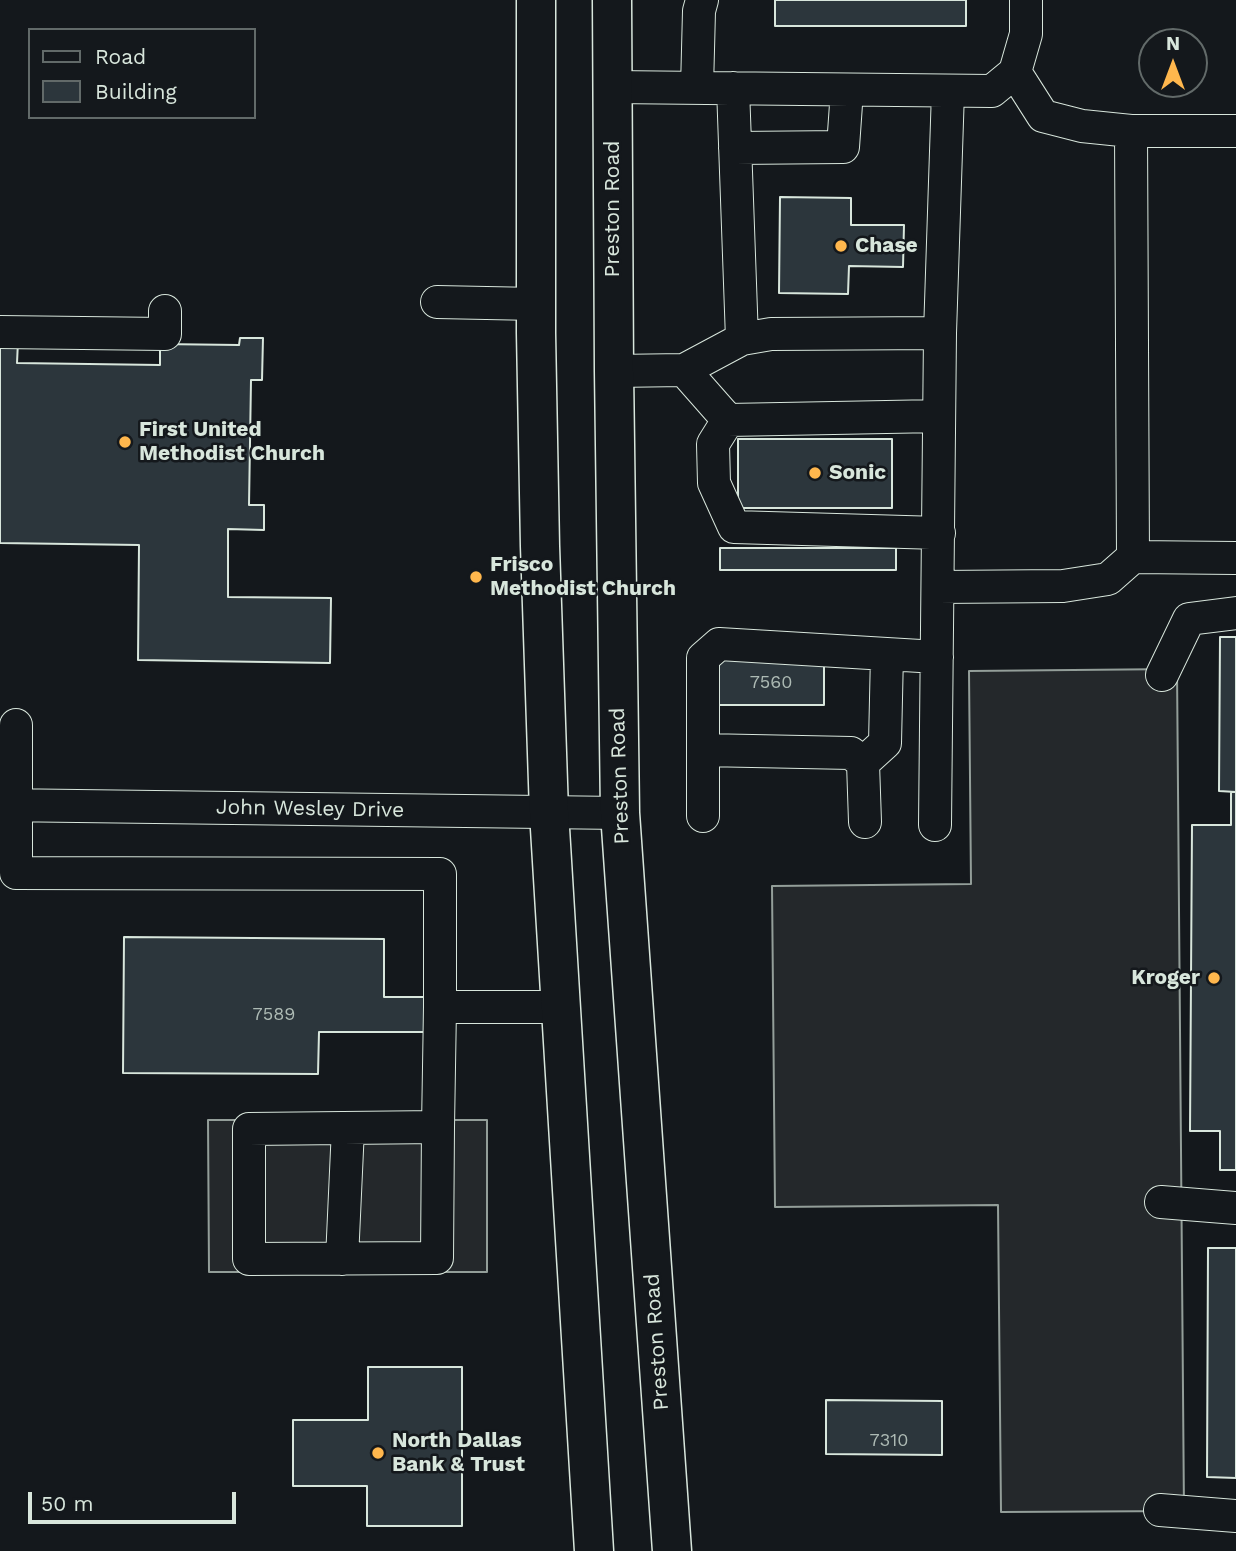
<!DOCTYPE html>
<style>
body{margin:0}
#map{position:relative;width:1236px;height:1551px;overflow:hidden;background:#14181c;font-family:"Work Sans",sans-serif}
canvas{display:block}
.legend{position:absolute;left:28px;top:28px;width:228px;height:91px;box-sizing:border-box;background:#14181c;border:2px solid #626a69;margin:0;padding:9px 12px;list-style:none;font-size:21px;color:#d8e6dc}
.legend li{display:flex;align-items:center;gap:14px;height:35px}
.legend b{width:35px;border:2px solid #626a69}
.north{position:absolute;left:1138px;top:28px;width:70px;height:70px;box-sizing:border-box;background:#14181c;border:2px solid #626a69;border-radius:50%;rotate:0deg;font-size:19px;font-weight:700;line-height:28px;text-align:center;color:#d8e6dc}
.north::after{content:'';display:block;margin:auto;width:24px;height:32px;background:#ffb74d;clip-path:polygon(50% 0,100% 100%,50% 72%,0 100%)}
.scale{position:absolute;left:28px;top:1492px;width:208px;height:32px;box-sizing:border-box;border:4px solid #d8e6dc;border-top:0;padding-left:9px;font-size:21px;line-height:24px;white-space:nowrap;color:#d8e6dc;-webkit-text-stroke:5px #14181c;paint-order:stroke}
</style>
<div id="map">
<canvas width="1236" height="1551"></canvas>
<ul class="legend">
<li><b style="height:9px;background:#14181c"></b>Road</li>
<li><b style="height:19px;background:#2c363c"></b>Building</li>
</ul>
<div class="north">N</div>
<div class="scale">50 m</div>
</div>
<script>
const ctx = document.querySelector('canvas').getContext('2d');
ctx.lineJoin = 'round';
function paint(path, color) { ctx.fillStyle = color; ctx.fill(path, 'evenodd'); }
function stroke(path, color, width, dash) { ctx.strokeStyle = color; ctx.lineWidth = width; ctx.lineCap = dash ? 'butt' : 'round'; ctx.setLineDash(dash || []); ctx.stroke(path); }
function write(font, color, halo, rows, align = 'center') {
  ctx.font = font + ' "Work Sans",sans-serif'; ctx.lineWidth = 5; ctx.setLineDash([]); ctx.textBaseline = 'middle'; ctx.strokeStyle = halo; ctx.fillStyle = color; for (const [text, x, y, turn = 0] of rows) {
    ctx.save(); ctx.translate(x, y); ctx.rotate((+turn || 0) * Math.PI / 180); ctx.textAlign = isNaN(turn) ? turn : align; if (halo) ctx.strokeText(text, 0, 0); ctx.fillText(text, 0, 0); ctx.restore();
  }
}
const parking = new Path2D(`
 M1177,669L1184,1511L1001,1512L998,1205L775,1207L772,886L971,884L969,671Z
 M208,1120H487V1272H209Z`);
paint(parking, '#24282b');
stroke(parking, '#939e99', 2);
const building = new Path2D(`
 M775,0H966V26H775Z
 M780,197L851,198V225H904L903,267L849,266L848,294L779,293Z
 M240,338H263L262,380H251L249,505H264V530L228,529V597L331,598L330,663L138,660L139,545L0,543V340L18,341L17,363L160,365V344L239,345Z
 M738,439H892V508H738Z
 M720,548H896V570H720Z
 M1220,637H1236V792L1219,791Z
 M718,660H824V705H718Z
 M1231,792H1236V1170H1220V1131H1190L1192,825H1231Z
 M124,937L384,939V997H425V1032H319L318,1074L123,1073Z
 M1208,1248H1236V1478L1207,1477Z
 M368,1367H462V1526H367V1486H293V1420H368Z
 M826,1400L942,1401V1455L826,1454Z`);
paint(building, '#2c363c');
stroke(building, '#d8e6dc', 2);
const minor = new Path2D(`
 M1015,72L1043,116L1082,126L1131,131H1236
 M612,87L992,91L1015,72L1026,34V0
 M697,88L699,11L702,0
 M733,88L742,339
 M1131,131L1133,557L1236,558
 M735,148L843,147L847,90
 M437,302L536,304
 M0,332L165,334V311
 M684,370L728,420
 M614,371L684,370L742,339L771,334L940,333
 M939,533L734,527L714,483L713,444L728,420L939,416
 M938,587L1063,586L1108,579L1133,557
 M1162,675L1189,619L1236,613
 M16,725V873L440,874V1007H560
 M703,750L851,753L863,763L865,822
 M863,763L885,743L887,654
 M0,805L620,813
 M703,816V658L719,644L937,657
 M935,825L940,333L948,91
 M438,1127L437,1258L249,1259V1129L438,1127L440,1007
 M1161,1202L1236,1208
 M342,1259L348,1128
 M1160,1510L1236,1516`);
const major = new Path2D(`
 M536,0V333L540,546L549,812L594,1551
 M612,0L614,371L620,813L672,1551`);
stroke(minor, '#d8e6dc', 34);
stroke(major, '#d8e6dc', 41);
stroke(minor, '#14181c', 32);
stroke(major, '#14181c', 38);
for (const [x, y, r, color] of [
 [841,246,7,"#ffb74d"],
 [125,442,7,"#ffb74d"],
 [815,473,7,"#ffb74d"],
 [476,577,7,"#ffb74d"],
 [1214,978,7,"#ffb74d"],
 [378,1453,7,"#ffb74d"]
]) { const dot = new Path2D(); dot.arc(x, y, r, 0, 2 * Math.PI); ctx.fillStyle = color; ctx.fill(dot); stroke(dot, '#14181c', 2.5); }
write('18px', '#adbab4', null, [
 ["7560",771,683],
 ["7589",274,1015],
 ["7310",889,1441]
]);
write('21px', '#d8e6dc', '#14181c', [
 ["Preston Road",613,209,-90],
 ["Preston Road",620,776,-92],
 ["John Wesley Drive",310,809,1],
 ["Preston Road",657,1342,-94]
]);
write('bold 21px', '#d8e6dc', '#14181c', [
 ["Chase",855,246],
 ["First United",139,430],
 ["Methodist Church",139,454],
 ["Sonic",829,473],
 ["Frisco",490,565],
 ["Methodist Church",490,589],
 ["Kroger",1200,978,"right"],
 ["North Dallas",392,1441],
 ["Bank & Trust",392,1465]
], 'left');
</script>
